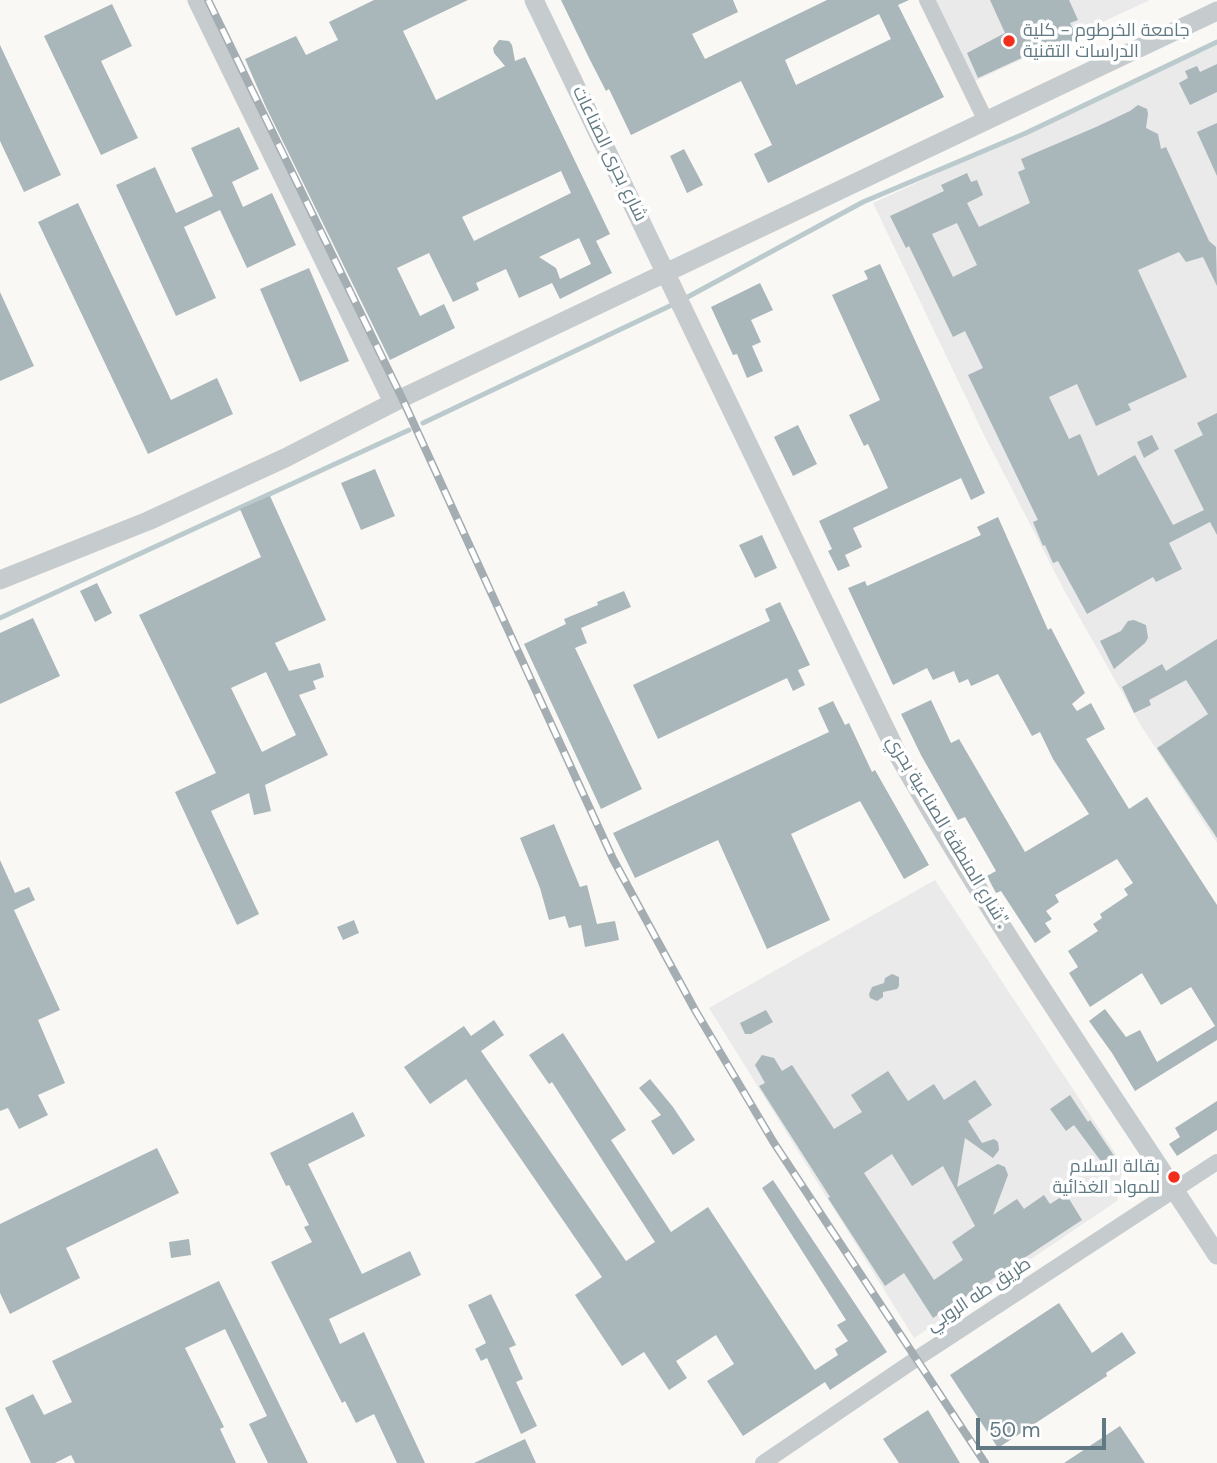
<!DOCTYPE html>
<meta charset="utf-8">
<style>
body{margin:0}
#map{position:relative;width:1217px;height:1463px;overflow:hidden;background:#f9f8f5;font-family:"DM Sans",sans-serif}
canvas{display:block}
.scale{position:absolute;left:976px;top:1418px;width:130px;height:32px;box-sizing:border-box;border:4px solid #617983;border-top:0;padding-left:9px;font-size:21px;line-height:24px;white-space:nowrap;color:#617983;-webkit-text-stroke:5px #fff;paint-order:stroke}
</style>
<div id="map">
<canvas width="1217" height="1463"></canvas>
<div class="scale">50 m</div>
</div>
<script>
const ctx = document.querySelector('canvas').getContext('2d');
ctx.lineJoin = 'round';
function paint(path, color) { ctx.fillStyle = color; ctx.fill(path, 'evenodd'); }
function stroke(path, color, width, dash) { ctx.strokeStyle = color; ctx.lineWidth = width; ctx.lineCap = dash ? 'butt' : 'round'; ctx.setLineDash(dash || []); ctx.stroke(path); }
function write(font, color, halo, rows, align = 'center') {
  ctx.font = font + ' "DM Sans",Cairo,sans-serif'; ctx.lineWidth = 7; ctx.setLineDash([]); ctx.textBaseline = 'middle'; ctx.strokeStyle = halo; ctx.fillStyle = color; for (const [text, x, y, turn = 0] of rows) {
    ctx.save(); ctx.translate(x, y); ctx.rotate((+turn || 0) * Math.PI / 180); ctx.textAlign = isNaN(turn) ? turn : align; if (halo) ctx.strokeText(text, 0, 0); ctx.fillText(text, 0, 0); ctx.restore();
  }
}
paint(new Path2D(`
 M935,0H1150L975,81Z
 M1217,45V843L1140,724L1065,592L984,435L873,203Z
 M935,880L1123,1165L1117,1201L914,1338L709,1008Z`), '#e9eae9');
stroke(new Path2D(`
 M684,299L863,202L1026,133L1217,42
 M423,423L676,303
 M0,618L409,430`), '#bbcbcd', 5);
paint(new Path2D(`
 M374,0H468L403,31L436,100L505,66L494,53L493,48L499,40L509,41L512,45L515,61L525,57L610,234L596,241L612,273L560,299L552,283L519,298L506,269L476,283L479,290L453,302L429,253L397,268L420,316L444,304L455,328L390,360L266,107L245,59L296,36L306,55L338,40L329,22ZM561,171L571,193L474,241L462,217ZM579,238L591,264L560,279L556,268L539,257Z
 M561,0H733L738,12L692,34L705,59L827,0H909L898,5L944,97L768,183L754,154L772,145L741,81L631,135L609,89L606,91L589,58ZM879,14L891,39L796,85L785,60Z
 M990,0H1069L1078,20L1070,23L1078,39L1055,49L1052,44L978,78L967,53L1005,33Z
 M112,4L132,46L101,61L138,138L101,155L44,36Z
 M0,45L61,175L24,192L0,141Z
 M1217,64V92L1190,105L1179,83L1188,78L1185,71L1197,66L1200,72Z
 M1138,105L1147,109L1148,114L1146,128L1158,134L1161,149L1166,147L1209,241L1216,247L1217,286L1203,257L1186,262L1179,252L1138,270L1187,377L1128,404L1131,410L1096,426L1077,384L1049,397L1069,439L1080,434L1098,476L1135,455L1173,525L1204,510L1174,450L1203,435L1197,423L1217,413V535L1210,522L1169,543L1182,569L1156,582L1153,577L1087,614L1058,561L1053,563L1045,545L1043,546L1033,522L1038,520L968,375L983,368L965,331L953,337L909,246L906,248L890,216L944,191L941,185L967,173L971,182L977,180L983,195L967,203L979,227L1030,203L1018,172L1025,169L1021,159L1096,127L1130,111ZM957,223L977,265L953,277L932,234Z
 M1217,123V176L1197,132Z
 M239,127L259,169L232,182L243,207L272,193L296,245L247,268L220,210L184,227L216,298L176,316L116,185L155,167L176,213L213,196L191,148Z
 M684,149L703,185L687,193L670,156Z
 M78,203L171,400L217,378L233,414L148,454L38,222Z
 M880,264L985,493L971,500L961,478L853,528L862,547L845,555L850,566L838,571L828,551L832,549L819,521L888,488L868,444L864,446L849,415L880,400L832,295L868,279L864,271Z
 M309,268L349,361L300,382L260,289Z
 M760,283L773,310L751,320L761,342L752,346L763,371L747,378L737,354L733,355L711,307Z
 M0,292L34,366L0,381Z
 M798,425L817,464L793,476L774,437Z
 M1152,435L1159,449L1144,458L1137,442Z
 M375,469L395,516L361,530L341,483Z
 M270,496L326,620L275,643L289,671L320,663L324,677L313,681L316,689L299,695L328,755L265,785L271,811L254,815L249,793L211,811L259,914L237,925L175,792L216,773L139,615L261,557L240,509ZM266,672L296,735L262,752L231,688Z
 M998,517L1048,630L1051,628L1085,693L1072,704L1077,711L1091,703L1105,729L1086,739L1129,809L1147,797L1217,905V1040L1135,1091L1112,1053L1089,1021L1105,1009L1126,1037L1140,1030L1157,1062L1215,1026L1191,987L1161,1005L1142,973L1090,1007L1069,973L1078,967L1068,951L1098,931L1093,924L1102,918L1100,914L1128,895L1124,889L1133,883L1117,859L1055,895L1059,902L1046,911L1052,919L1045,923L1051,932L1035,943L1001,891L996,893L987,876L996,871L965,817L958,820L921,755L901,714L931,700L951,743L959,739L1025,852L1089,814L1053,759L1040,732L1032,736L998,674L971,686L968,679L959,683L954,671L933,680L927,668L893,685L848,588L865,581L867,586L981,535L977,527Z
 M762,535L777,568L755,578L739,545Z
 M97,583L112,613L95,622L80,591Z
 M624,591L631,607L581,628L587,643L575,648L642,789L601,809L524,644L566,624L564,619L598,605L597,602Z
 M780,602L810,665L798,670L805,685L793,691L787,678L658,739L633,685L770,621L765,609Z
 M33,618L60,676L0,704V633Z
 M1134,620L1146,625L1148,638L1145,643L1114,669L1100,641L1121,631L1128,621Z
 M1217,639V838L1157,748L1208,714L1186,680L1149,700L1151,705L1134,713L1122,687L1162,664L1166,671Z
 M833,701L845,725L849,723L872,772L875,770L929,865L904,879L860,801L791,834L830,920L767,949L718,840L635,878L613,833L829,732L818,708Z
 M554,824L580,887L587,885L597,924L615,921L619,940L585,947L581,925L569,928L565,916L549,920L540,888L520,838Z
 M0,860L15,893L29,887L35,900L14,910L60,1010L38,1020L65,1083L38,1095L48,1115L19,1129L8,1108L0,1111Z
 M354,920L359,933L343,940L337,927Z
 M892,974L899,977V986L897,989L883,992V997L877,1001L870,998L869,994L872,987L884,983L885,978Z
 M766,1010L773,1022L751,1034H745L740,1023Z
 M494,1020L504,1035L481,1051L626,1261L655,1242L552,1082L549,1084L529,1055L563,1033L626,1130L611,1140L671,1232L708,1207L815,1370L838,1355L835,1349L848,1341L837,1325L846,1320L762,1188L773,1180L887,1352L830,1390L825,1382L743,1436L707,1381L734,1364L716,1335L676,1361L687,1378L669,1390L644,1352L622,1366L575,1295L602,1277L466,1079L430,1104L404,1067L464,1026L471,1036Z
 M762,1055L774,1058L782,1071L792,1065L834,1129L862,1112L851,1095L888,1071L908,1101L934,1084L944,1100L975,1080L992,1105L968,1121L982,1143L994,1139L998,1142L999,1150L993,1158L965,1138L957,1187L998,1164L1005,1167L1008,1175L993,1215L1017,1199L1024,1209L1044,1195L1050,1204L1066,1194L1082,1220L933,1318L904,1273L885,1286L828,1198L830,1197L759,1086L765,1083L755,1065ZM892,1154L912,1186L943,1166L975,1226L952,1242L963,1260L934,1280L864,1173Z
 M650,1079L673,1107L695,1140L673,1155L651,1121L661,1115L639,1088Z
 M1070,1095L1088,1122L1090,1120L1123,1169L1112,1176L1074,1125L1066,1131L1050,1109Z
 M1217,1101V1130L1177,1156L1169,1144L1180,1137L1175,1128Z
 M353,1112L365,1136L308,1164L362,1274L410,1251L421,1275L329,1319L340,1344L364,1332L425,1463H397L374,1414L356,1423L345,1401L342,1403L271,1262L312,1242L304,1227L309,1225L289,1185L286,1186L270,1153Z
 M157,1148L179,1193L66,1248L80,1278L10,1314L0,1293V1224Z
 M189,1239L191,1255L171,1258L169,1242Z
 M219,1281L308,1463H268L249,1424L267,1416L225,1329L185,1348L224,1427L220,1429L236,1463H75L71,1455L55,1463H31L5,1408L33,1394L44,1415L72,1402L52,1361Z
 M491,1294L516,1345L509,1348L523,1379L516,1382L537,1426L521,1434L487,1358L481,1361L475,1349L486,1343L468,1305Z
 M1059,1303L1092,1353L1122,1332L1136,1353L1106,1373L1107,1376L998,1448L950,1375Z
 M928,1410L960,1463H899L883,1439Z
 M1120,1426L1145,1463H1064Z
 M525,1439L536,1463H474Z`), '#a9b6ba');
stroke(new Path2D(`
 M927,0L985,119
 M763,1463L916,1359L1217,1162`), '#c6cbce', 16);
stroke(new Path2D(`
 M197,0L393,402
 M534,0L897,753C995,925 1109,1089 1217,1255
 M0,580L148,521L285,458L402,398L1217,11`), '#c6cbce', 19);
const rail = new Path2D(`
 M208,0L402,398L613,859L695,1010L774,1143L985,1463`);
stroke(rail, '#a4adb1', 8);
stroke(rail, '#fff', 5, [16]);
for (const [x, y, r, color] of [
 [1009,41,7,"#f22f1c"],
 [1174,1177,7,"#f22f1c"]
]) { const dot = new Path2D(); dot.arc(x, y, r, 0, 2 * Math.PI); ctx.fillStyle = color; ctx.fill(dot); stroke(dot, '#fff', 2.5); }
write('18px', '#617983', '#fff', [
 ["جامعة الخرطوم - كلية",1023,31],
 ["الدراسات التقنية",1023,52],
 ["بقالة السلام",1160,1167,"right"],
 ["للمواد الغذائية",1160,1188,"right"]
], 'left');
write('18px', '#617983', '#fff', [
 ["شارع بحرى الصناعات",609,154,64],
 ["شارع المنطقة الصناعية بحري\".",947,832,59],
 ["طريق طه الروبي",979,1295,-33]
]);
</script>
